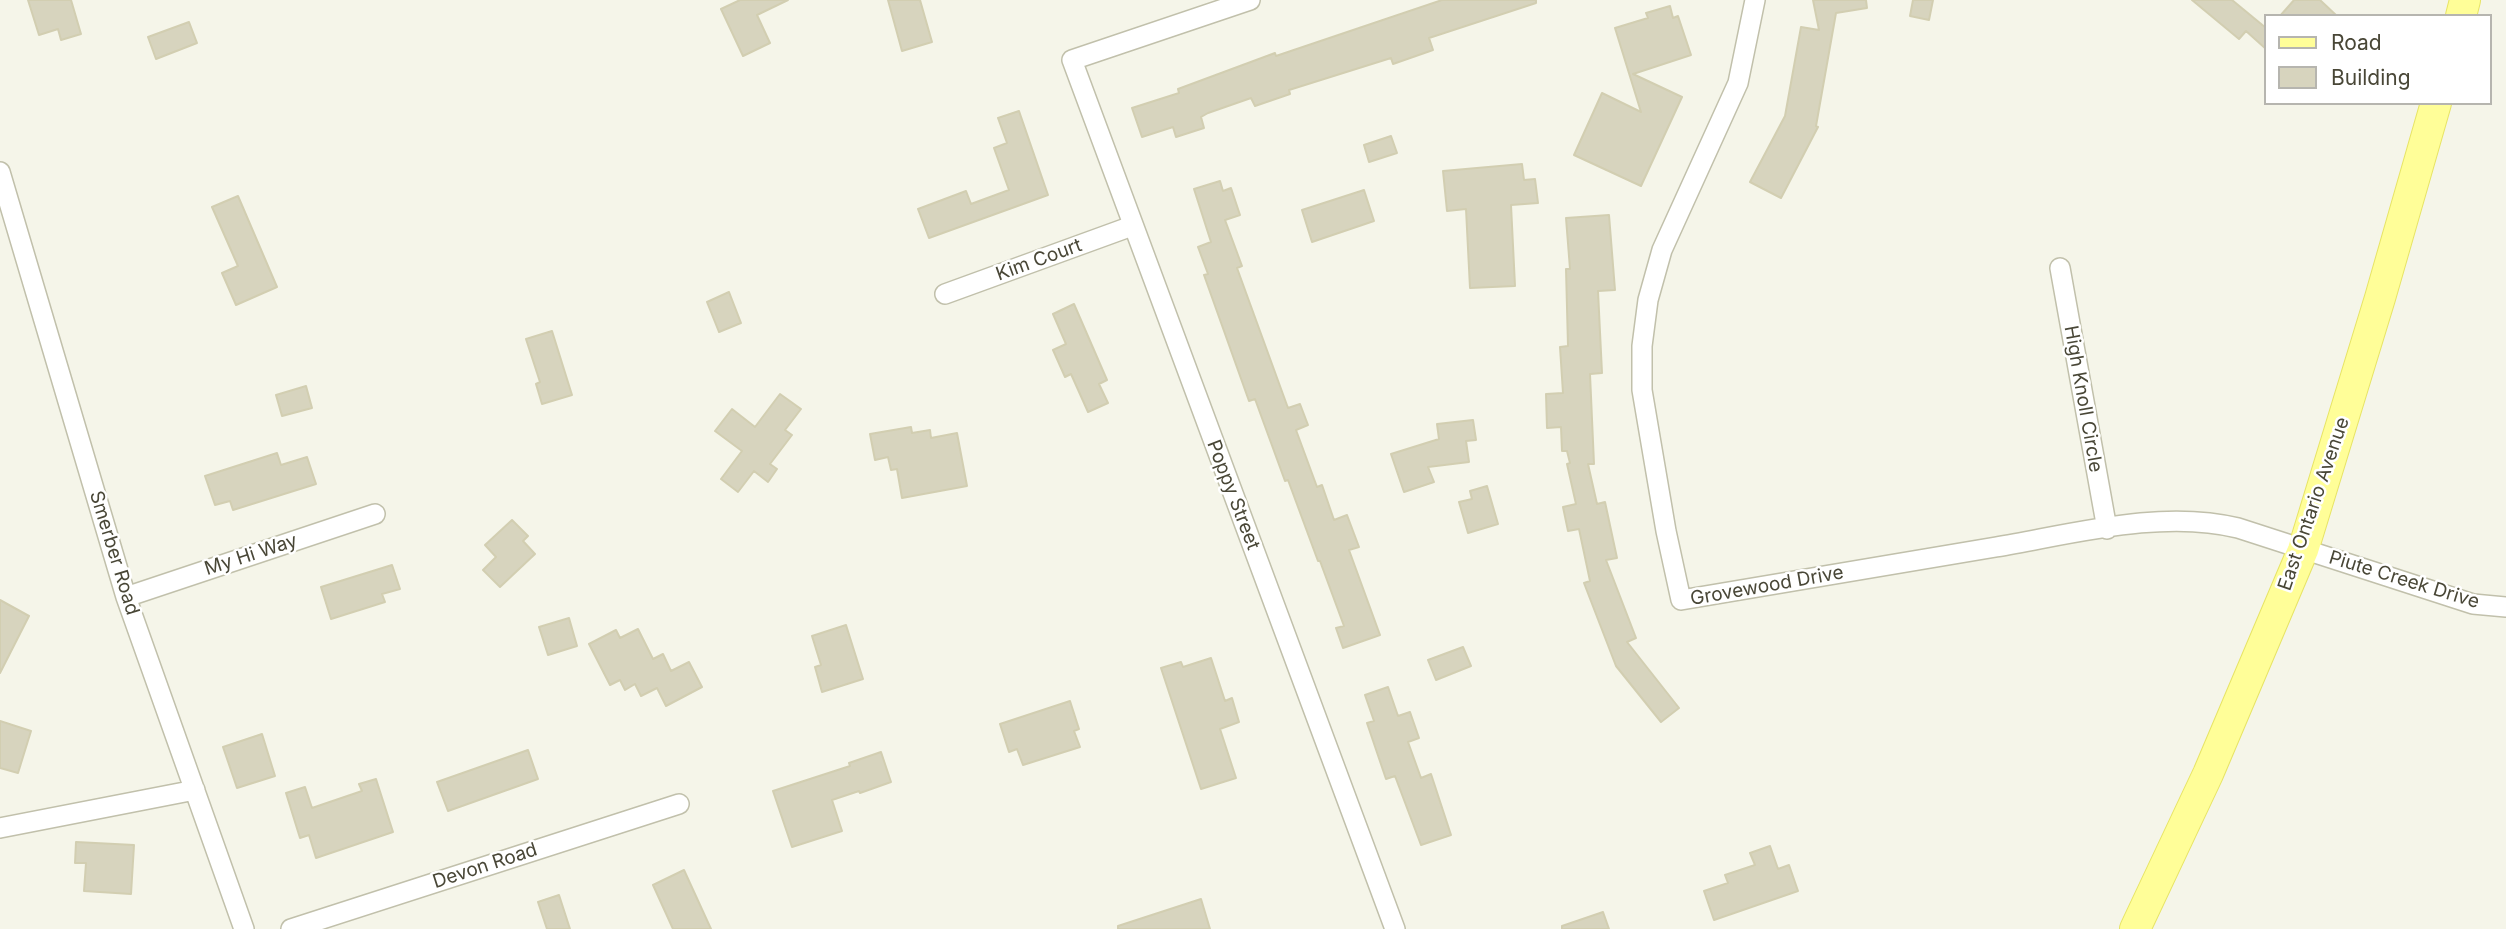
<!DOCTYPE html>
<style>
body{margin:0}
#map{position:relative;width:2506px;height:929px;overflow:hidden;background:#f5f5e9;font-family:Inter,sans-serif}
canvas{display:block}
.legend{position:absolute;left:2264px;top:14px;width:228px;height:91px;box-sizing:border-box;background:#fff;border:2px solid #b6b5af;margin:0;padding:9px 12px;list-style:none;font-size:21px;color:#494737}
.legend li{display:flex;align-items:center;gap:14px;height:35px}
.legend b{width:35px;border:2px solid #b6b5af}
</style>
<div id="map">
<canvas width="2506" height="929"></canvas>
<ul class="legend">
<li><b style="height:9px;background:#fffe98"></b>Road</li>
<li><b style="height:19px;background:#d7d4be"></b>Building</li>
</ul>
</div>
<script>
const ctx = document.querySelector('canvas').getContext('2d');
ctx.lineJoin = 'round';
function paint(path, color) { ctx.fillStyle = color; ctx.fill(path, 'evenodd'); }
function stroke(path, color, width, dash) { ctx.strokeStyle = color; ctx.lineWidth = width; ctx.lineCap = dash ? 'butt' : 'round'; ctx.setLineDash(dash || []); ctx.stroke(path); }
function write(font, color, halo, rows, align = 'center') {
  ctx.font = font + ' Inter,sans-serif'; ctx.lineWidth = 5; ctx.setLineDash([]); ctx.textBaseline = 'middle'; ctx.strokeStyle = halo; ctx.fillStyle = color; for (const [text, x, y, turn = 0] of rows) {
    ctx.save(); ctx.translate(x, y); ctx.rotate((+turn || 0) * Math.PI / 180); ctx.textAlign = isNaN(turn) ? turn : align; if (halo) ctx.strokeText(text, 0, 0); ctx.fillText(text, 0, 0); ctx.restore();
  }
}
const building = new Path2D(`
 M28,0H71L81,34L61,40L58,29L39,35Z
 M740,0H788L757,15L770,43L743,56L721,9Z
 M888,0H920L932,42L902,51Z
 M1442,0H1536V3L1429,38L1433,50L1393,64L1391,58L1289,90L1290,94L1255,106L1251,98L1208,113L1201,117L1204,128L1176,137L1173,127L1142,137L1132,108L1179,93L1178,89L1275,53L1276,56Z
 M1813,0H1866L1867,8L1836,13L1816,126L1818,127L1781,198L1750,182L1785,116L1801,27L1819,30Z
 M1913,0H1933L1929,20L1910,16Z
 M2192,0H2232L2266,28V49L2246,31L2239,39Z
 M2294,0H2320L2337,16H2280Z
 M1670,6L1673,18L1678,16L1691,55L1633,74L1682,97L1641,186L1574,155L1602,93L1641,112L1615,28L1648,18L1646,13Z
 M189,22L197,43L156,59L148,37Z
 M1019,111L1048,195L929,238L918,209L966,191L971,204L1009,190L994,148L1007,143L998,118Z
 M1391,136L1397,153L1369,162L1364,145Z
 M1522,164L1524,180L1535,179L1538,203L1511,205L1515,286L1470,288L1466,209L1447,211L1443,171Z
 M1220,181L1223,191L1231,188L1240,215L1225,220L1242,266L1237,268L1288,408L1300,404L1308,425L1296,430L1317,487L1322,485L1334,520L1347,515L1359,547L1349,550L1380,635L1343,648L1336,628L1344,626L1320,561H1318L1288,480L1285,481L1255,399L1249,401L1204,275L1208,274L1198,247L1211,242L1194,189Z
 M1364,190L1374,221L1312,242L1302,210Z
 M238,196L277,287L236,305L222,273L238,266L212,207Z
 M1609,215L1615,290L1598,291L1602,373L1590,374L1594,464H1588L1597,504L1605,502L1617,558L1606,560L1636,638L1627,642L1679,708L1661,722L1616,666L1584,583L1590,581L1579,529L1568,531L1563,507L1576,504L1567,464L1570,463L1567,451H1562L1561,427L1547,428L1546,394L1563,393L1560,347L1568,346L1566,269H1570L1566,218Z
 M729,292L741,323L719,332L707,302Z
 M1074,304L1107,380L1099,384L1108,403L1088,412L1071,374L1065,377L1053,350L1066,344L1053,314Z
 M552,331L572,395L542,404L536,384L540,382L526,339Z
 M306,386L312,408L282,416L276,395Z
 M780,394L801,409L785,430L792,435L770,464L777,469L768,482L754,471L738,492L721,479L742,451L715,431L732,409L755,427Z
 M1473,420L1476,440L1466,441L1469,462L1428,467L1434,482L1404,492L1391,454L1439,439L1437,424Z
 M911,427L912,433L930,430L931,438L957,433L967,486L902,498L897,469L891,470L888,457L875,460L870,434Z
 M277,453L281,465L307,457L316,484L233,510L230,501L215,505L205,476Z
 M1487,486L1498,524L1468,533L1459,502L1472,499L1470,491Z
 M512,520L528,536L523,541L535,554L500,587L483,570L496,557L485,545Z
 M392,565L400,589L382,594L385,602L331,619L321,587Z
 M0,600L29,616L0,673Z
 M569,618L577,646L548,655L539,627Z
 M846,625L863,679L822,692L815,667L821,665L812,636Z
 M638,629L653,659L663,654L671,671L689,662L702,687L666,706L657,688L641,696L635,684L625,690L620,680L610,685L589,644L616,630L620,638Z
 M1463,647L1471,666L1436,680L1428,660Z
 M1211,658L1225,701L1232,698L1239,722L1220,729L1236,778L1201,789L1161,668L1181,662L1183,667Z
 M1388,687L1398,716L1410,712L1419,738L1408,742L1421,778L1431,774L1451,835L1421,845L1395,776L1386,779L1367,723L1374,721L1365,695Z
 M1070,701L1079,729L1074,731L1080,747L1023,765L1017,749L1009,752L1000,724Z
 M0,721L31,731L18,773L0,768Z
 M262,734L275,776L237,788L223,747Z
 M528,750L538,779L448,811L437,782Z
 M881,752L891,782L860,793L859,791L832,800L842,831L792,847L773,791L850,766L849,763Z
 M376,779L393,832L316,858L309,835L300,838L286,793L305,787L312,808L362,791L359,784Z
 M76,842L134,845L131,894L84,891L86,863H75Z
 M1770,846L1778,869L1789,865L1798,891L1714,920L1704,891L1728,883L1725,875L1755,865L1750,853Z
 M684,870L711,929H673L653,885Z
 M559,895L570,929H547L538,902Z
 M1201,899L1210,929H1118V926Z
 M1603,912L1609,929H1562V926Z`);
paint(building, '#d7d4be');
stroke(building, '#d2ceb1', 2);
const street = new Path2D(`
 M1250,0L1072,60L1395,929
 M1755,0L1738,83L1662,250L1648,300L1642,346V390L1666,531L1681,600C1786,583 1891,565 1996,547C2073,534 2162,509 2238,528L2473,604L2506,607
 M0,172L126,597L244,929
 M2060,268L2107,529
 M945,294L1132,226
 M126,597L375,514
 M0,828L195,790
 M291,929L679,804`);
const primary = new Path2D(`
 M2461,16L2465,0
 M2135,929L2208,774L2303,550L2380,298L2436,103`);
stroke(street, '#c1c0ab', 22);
stroke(primary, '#e7e465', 32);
stroke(street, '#fff', 19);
stroke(primary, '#fffe98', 30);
write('19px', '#494737', '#fff', [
 ["Kim Court",1039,260,-20],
 ["High Knoll Circle",2083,399,80],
 ["Poppy Street",1233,495,69],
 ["East Ontario Avenue",2314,504,-71],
 ["Smerber Road",114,553,73],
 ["My Hi Way",251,555,-18],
 ["Piute Creek Drive",2404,580,17],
 ["Grovewood Drive",1767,586,-10],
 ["Devon Road",485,866,-18]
]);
</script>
